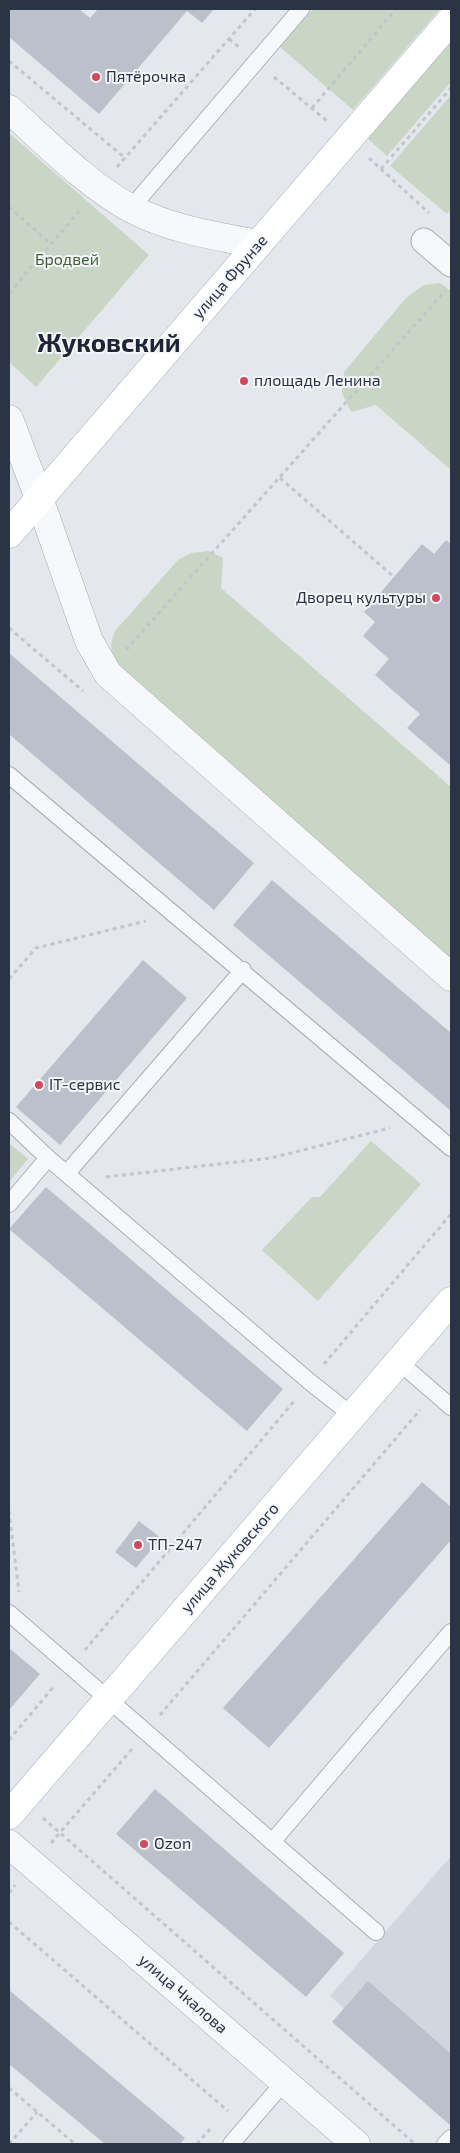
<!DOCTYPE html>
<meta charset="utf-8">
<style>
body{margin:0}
#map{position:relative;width:460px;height:2153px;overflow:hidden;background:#e4e7ec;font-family:"Exo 2",sans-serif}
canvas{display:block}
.frame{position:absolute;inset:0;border:10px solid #2b3445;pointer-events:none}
</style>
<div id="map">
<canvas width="460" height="2153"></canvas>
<div class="frame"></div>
</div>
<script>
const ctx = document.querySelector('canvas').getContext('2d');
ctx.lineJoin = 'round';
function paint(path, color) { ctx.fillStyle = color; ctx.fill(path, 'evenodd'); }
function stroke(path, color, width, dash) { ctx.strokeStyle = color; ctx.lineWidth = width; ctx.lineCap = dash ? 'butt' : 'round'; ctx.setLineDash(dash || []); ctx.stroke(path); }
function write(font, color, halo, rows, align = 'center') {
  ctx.font = font + ' "Exo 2",sans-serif'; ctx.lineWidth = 4; ctx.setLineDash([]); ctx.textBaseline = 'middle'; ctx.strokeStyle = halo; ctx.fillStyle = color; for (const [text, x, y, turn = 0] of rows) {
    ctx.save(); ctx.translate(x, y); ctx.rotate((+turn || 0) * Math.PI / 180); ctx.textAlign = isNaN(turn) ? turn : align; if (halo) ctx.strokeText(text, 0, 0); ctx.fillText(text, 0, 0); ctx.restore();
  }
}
paint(new Path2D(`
 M451,1856V2103L330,1996Z`), '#d2d6de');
paint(new Path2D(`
 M313,9H440L353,110L280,47Z
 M451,41V82L387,156L367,138Z
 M451,95V209L447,214L390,166Z
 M9,133L149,255L36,387L9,362Z
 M440,283L451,291V470L376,405L351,412L342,393L344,372L407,297L424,285Z
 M209,551L223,558L221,588L451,787V960L122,676C113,658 107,651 115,631L178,560L191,553Z
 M371,1141L421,1184L318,1301L262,1250L312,1197H320Z
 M9,1143L28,1159L9,1182Z`), '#c9d6c5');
paint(new Path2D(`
 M9,9H79L90,18L98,9H214L202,23L187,11L99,114L9,37Z
 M446,540L451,544V766L407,728L420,714L375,675L389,659L363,636L375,622L364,612L422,544L434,554Z
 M9,653L254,863L214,910L9,734Z
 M272,880L451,1033V1111L233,925Z
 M143,960L187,998L60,1145L16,1107Z
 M46,1187L283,1389L247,1431L9,1229Z
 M422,1482L451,1507V1540L269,1748L223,1708Z
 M139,1521L161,1538L136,1568L115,1552Z
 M9,1648L40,1674L9,1710Z
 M155,1789L344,1953L306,1997L116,1834Z
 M368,1981L451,2054V2126L332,2022Z
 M9,1990L185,2138L180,2144H105L9,2064Z`), '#bbc0ca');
const service = new Path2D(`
 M131,208L301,9
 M9,775L451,1148
 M9,1121L48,1158
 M67,1173L243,970
 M9,1204L48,1158L310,1382L353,1416
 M399,1362L451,1407
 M9,1613L376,1932
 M272,1842L451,1632
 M231,2144L284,2082
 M445,2144L451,2138`);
const pedestrian = new Path2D(`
 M424,241L451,264`);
const minor = new Path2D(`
 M39,498L89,641L108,674L451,977`);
const tertiary = new Path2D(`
 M9,109C47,143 85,183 130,208C169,229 215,236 258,244
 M9,419L39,498
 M9,1844L356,2144`);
const secondary = new Path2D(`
 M9,534L451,20
 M9,1815L451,1301`);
stroke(service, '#a9aeb7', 18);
stroke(pedestrian, '#a9aeb7', 27);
stroke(minor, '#a9aeb7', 29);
stroke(tertiary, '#a9aeb7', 29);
stroke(secondary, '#a9aeb7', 29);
stroke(new Path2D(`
 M229,39L239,47
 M9,61L125,158
 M274,77L327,121
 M312,108L396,9
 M369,158L429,213
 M117,167L255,9
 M381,169L451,88
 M9,207L51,244
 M9,293L81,209
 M280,478L394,577
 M9,628L83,691
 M126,650L446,290
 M9,979L36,948L146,921
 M106,1177L271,1158L390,1128
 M324,1364L451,1214
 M9,1511L19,1592
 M85,1650L295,1400
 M160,1715L420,1410
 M9,1740L55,1685
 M43,1818L415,2144
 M51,1843L132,1749
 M9,1893L15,1885
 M9,1922L228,2111
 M9,2088L75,2144
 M9,2144L37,2112
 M197,2144L210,2129`), '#c2c5cb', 3, [4, 4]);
stroke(service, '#f7f8fa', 16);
stroke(pedestrian, '#f7f8fa', 25);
stroke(minor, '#f7f8fa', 28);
stroke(tertiary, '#f7f8fa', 28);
stroke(secondary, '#fff', 28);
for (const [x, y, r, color] of [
 [96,77,5,"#d1495b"],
 [244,381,5,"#d1495b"],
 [436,598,5,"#d1495b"],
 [39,1085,5,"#d1495b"],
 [138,1545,5,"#d1495b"],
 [144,1844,5,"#d1495b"]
]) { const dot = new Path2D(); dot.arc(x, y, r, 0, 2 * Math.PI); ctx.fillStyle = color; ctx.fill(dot); stroke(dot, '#f4f6f9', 2); }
write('16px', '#2b3445', '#f4f6f9', [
 ["Пятёрочка",106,77],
 ["площадь Ленина",254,381],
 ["Дворец культуры",426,598,"right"],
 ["IT-сервис",49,1085],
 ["ТП-247",148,1545],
 ["Ozon",154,1844]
], 'left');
write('16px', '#3f6138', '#f4f6f9', [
 ["Бродвей",67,260]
]);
write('16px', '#2b3445', '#f4f6f9', [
 ["улица Фрунзе",230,277,-49],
 ["улица Жуковского",230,1558,-49],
 ["улица Чкалова",183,1994,41]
]);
write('bold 26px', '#1d2536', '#f4f6f9', [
 ["Жуковский",109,343]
]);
</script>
